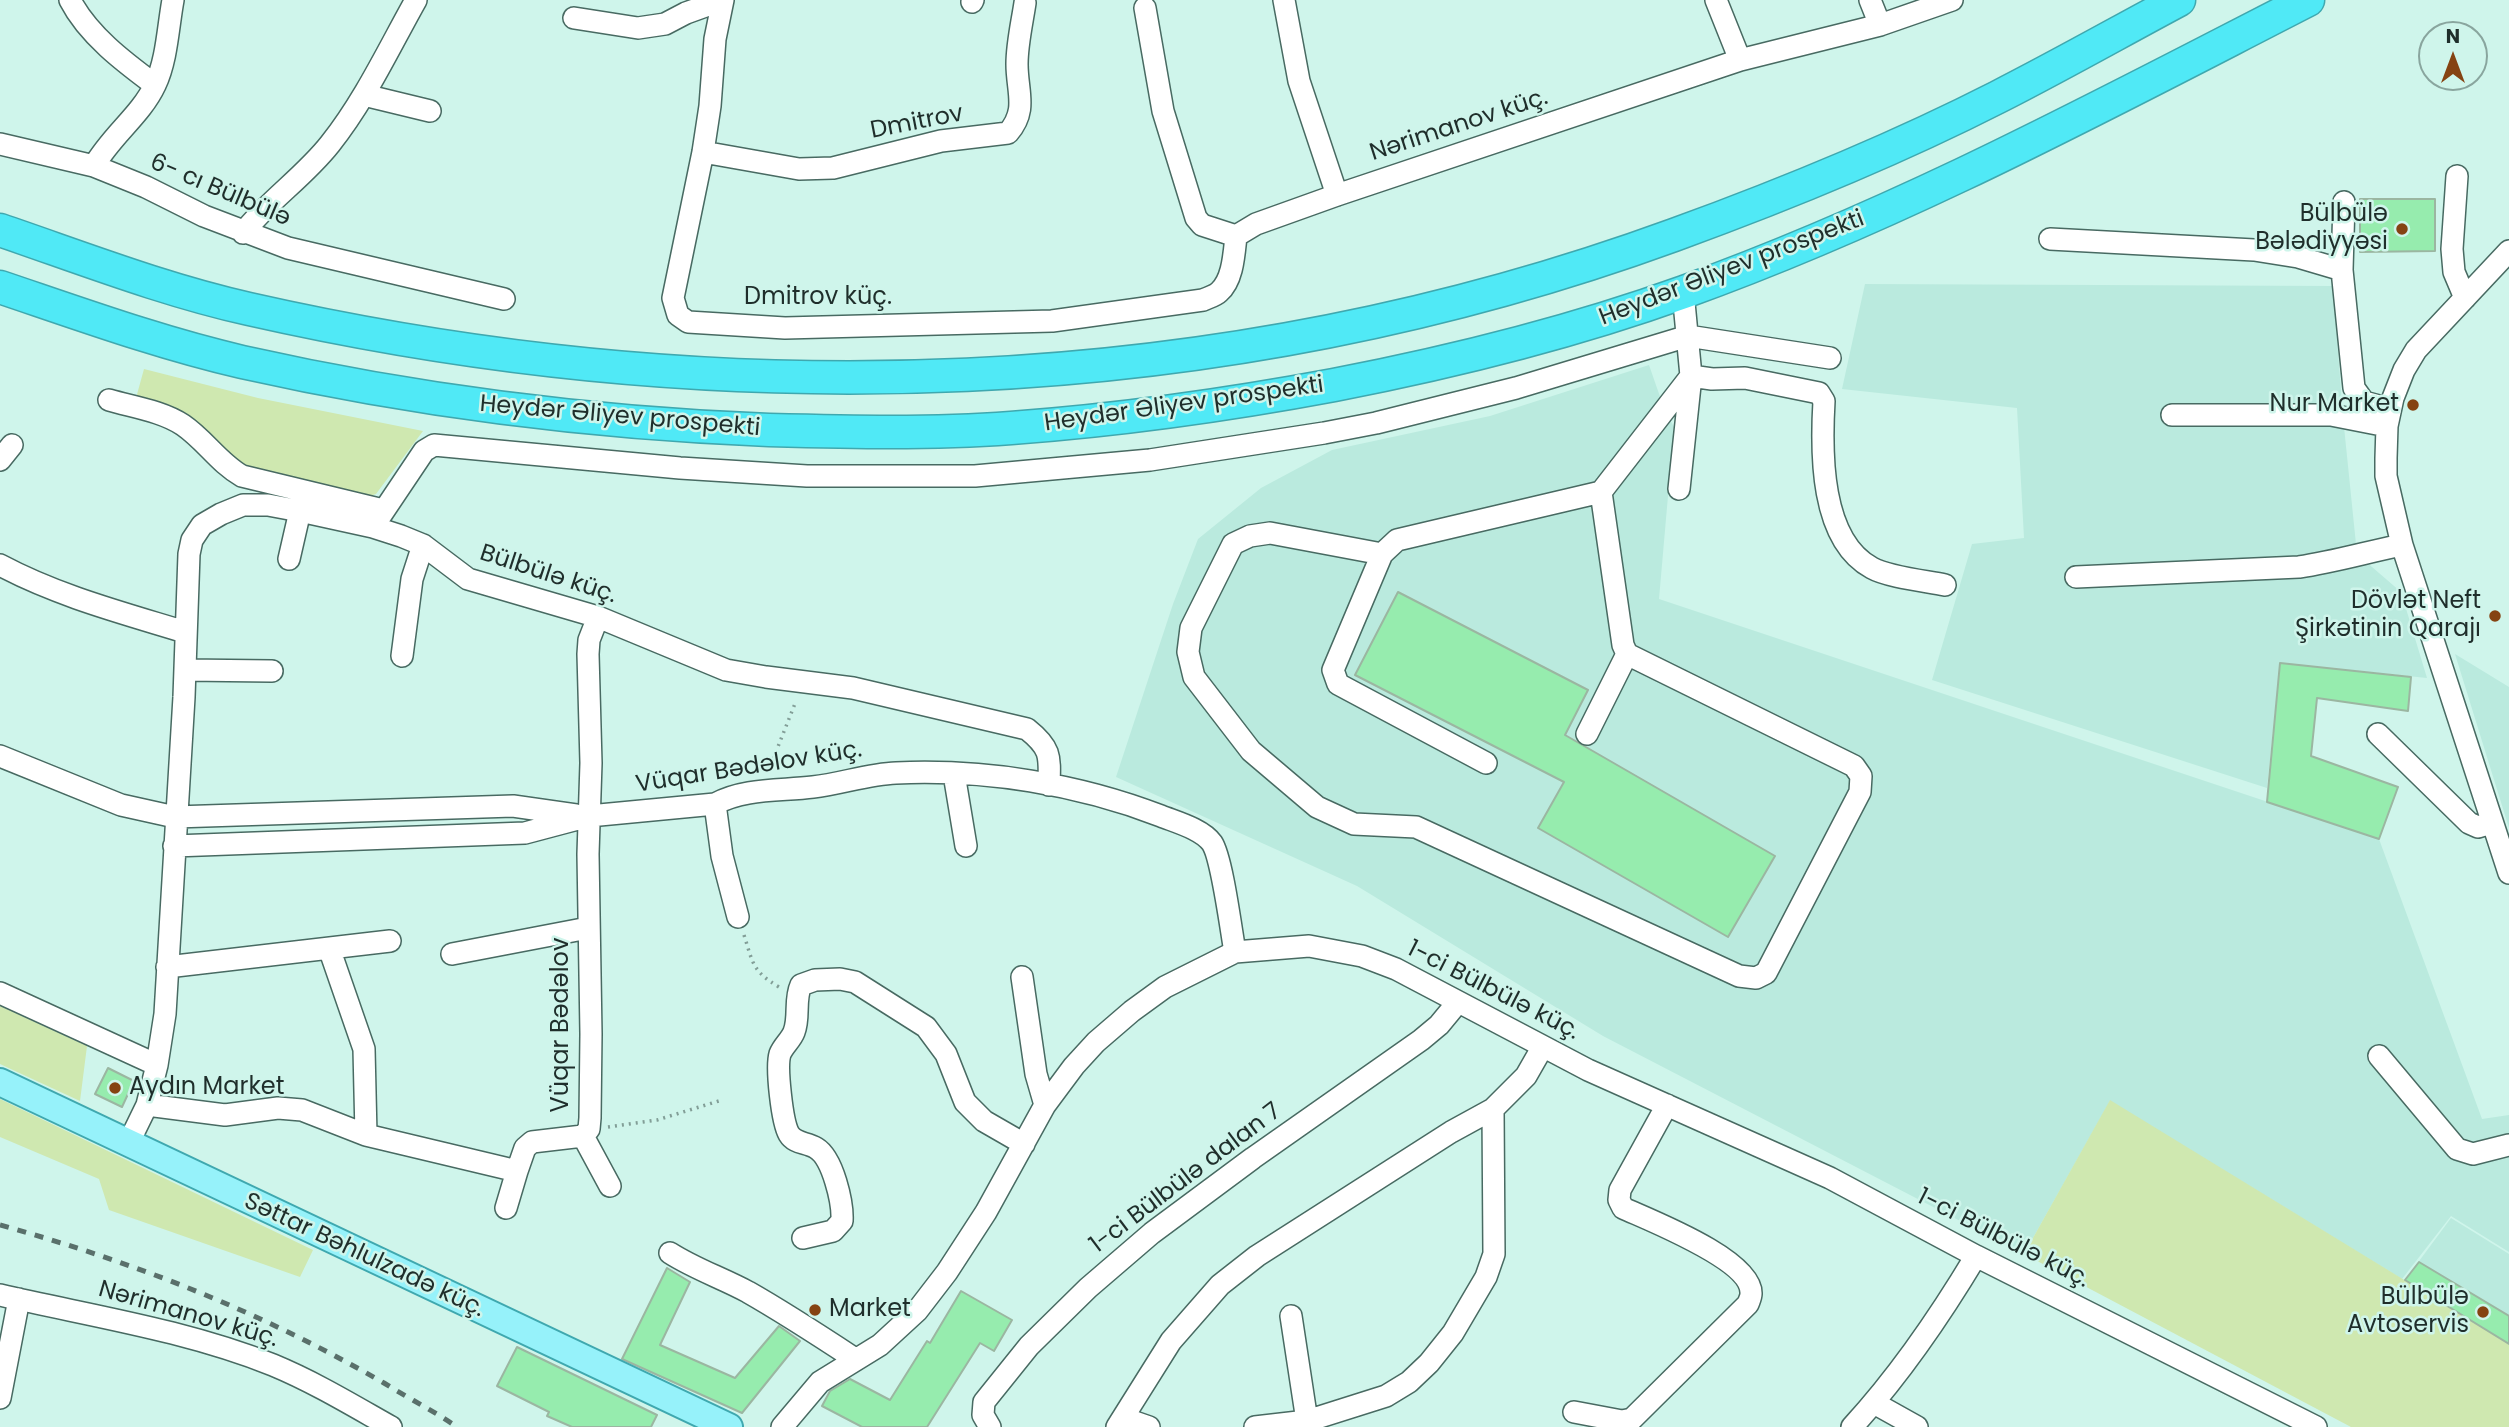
<!DOCTYPE html>
<meta charset="utf-8">
<style>
body{margin:0}
#map{position:relative;width:2509px;height:1427px;overflow:hidden;background:#cff5eb;font-family:Poppins,sans-serif}
canvas{display:block}
.north{position:absolute;left:2418px;top:21px;width:70px;height:70px;box-sizing:border-box;background:#cff5eb;border:2px solid #89a59e;border-radius:50%;rotate:0deg;font-size:19px;font-weight:700;line-height:28px;text-align:center;color:#1f2e2b}
.north::after{content:'';display:block;margin:auto;width:24px;height:32px;background:#854312;clip-path:polygon(50% 0,100% 100%,50% 72%,0 100%)}
</style>
<div id="map">
<canvas width="2509" height="1427"></canvas>
<div class="north">N</div>
</div>
<script>
const ctx = document.querySelector('canvas').getContext('2d');
ctx.lineJoin = 'round';
function paint(path, color) { ctx.fillStyle = color; ctx.fill(path, 'evenodd'); }
function stroke(path, color, width, dash) { ctx.strokeStyle = color; ctx.lineWidth = width; ctx.lineCap = dash ? 'butt' : 'round'; ctx.setLineDash(dash || []); ctx.stroke(path); }
function write(font, color, halo, rows, align = 'center') {
  ctx.font = font + ' Poppins,sans-serif'; ctx.lineWidth = 5; ctx.setLineDash([]); ctx.textBaseline = 'middle'; ctx.strokeStyle = halo; ctx.fillStyle = color; for (const [text, x, y, turn = 0] of rows) {
    ctx.save(); ctx.translate(x, y); ctx.rotate((+turn || 0) * Math.PI / 180); ctx.textAlign = isNaN(turn) ? turn : align; if (halo) ctx.strokeText(text, 0, 0); ctx.fillText(text, 0, 0); ctx.restore();
  }
}
paint(new Path2D(`
 M1865,284L2333,286L2343,417L2357,554L2401,592L2427,678L2280,663L2267,788L1932,680L1972,544L2024,538L2017,408L1842,389Z
 M1649,365L1665,411L1674,427L1659,599L2379,839L2482,1119L2509,1115V1252L2451,1216L2402,1279L2110,1101L2024,1254L1603,1036L1357,886L1116,777L1173,604L1198,539L1261,488L1332,450L1490,416Z
 M2455,654L2509,687V828Z
 M2451,1218L2509,1254V1344L2405,1280Z`), '#baeade');
paint(new Path2D(`
 M144,369L258,398L423,431L376,494L360,499L240,467L136,398Z
 M0,1006L87,1046L80,1101L0,1064Z
 M0,1099L313,1250L300,1277L109,1210L99,1179L0,1137Z
 M2110,1100L2509,1344V1427H2351L2024,1254Z`), '#cfe8b0');
const building = new Path2D(`
 M2360,199H2435V251L2360,252Z
 M1398,592L1588,690L1565,735L1775,856L1728,937L1538,828L1564,782L1355,675Z
 M2280,663L2411,677L2408,711L2317,698L2311,756L2398,787L2379,839L2267,802Z
 M108,1068L134,1081L122,1107L95,1094Z
 M2419,1262L2509,1316V1344L2405,1280Z
 M667,1268L690,1282L660,1345L735,1378L779,1326L800,1341L742,1413L622,1359Z
 M961,1291L1012,1320L994,1351L980,1343L927,1427H862L822,1406L830,1391L850,1379L890,1400L927,1341L930,1343Z
 M517,1347L657,1415L651,1427H572L547,1416L549,1412L497,1386Z`);
paint(building, '#96ecae');
stroke(building, '#9bb6a1', 2);
const minor = new Path2D(`
 M70,0C88,35 124,62 155,85
 M723,0L715,39L710,106L703,152L673,298L678,315L688,322L785,328L1052,321L1203,300C1207,298 1215,296 1219,292C1233,280 1234,254 1236,236
 M1284,0L1299,81L1337,195
 M1716,0L1740,60
 M1870,0L1880,25
 M972,2L973,0
 M1145,8L1163,111L1196,218L1202,225L1236,236L1256,224L1337,195L1740,60L1880,25L1952,0
 M574,18L638,28L665,24L686,13L722,0
 M364,95L430,111
 M0,144L94,166L146,187L204,216L288,248L504,299
 M703,152L799,169L833,168L941,141L1008,133C1028,110 1017,92 1017,64C1017,44 1022,23 1025,3
 M94,166C111,136 141,115 155,85C167,60 168,27 173,0
 M2457,176L2452,249L2454,272L2465,298
 M2344,202L2342,270L2354,388L2364,402L2390,409
 M243,233C269,200 304,177 330,144C365,100 389,48 416,0
 M2050,239L2254,250L2298,257L2342,270
 M2509,251L2416,350L2404,370L2393,398L2387,426L2386,458V476L2402,545L2509,873
 M1683,292L1691,376L1712,379L1745,378L1819,393L1824,401C1821,452 1820,540 1872,568C1888,577 1925,581 1945,585
 M109,400C133,407 162,411 183,425C205,440 219,463 242,476L383,510
 M2172,415H2331L2387,426
 M0,460L12,445
 M1679,489L1691,376
 M1601,492L1691,376
 M373,527L424,451L434,445L680,468L807,476H975L1150,460L1324,433L1376,423L1516,388L1688,336L1830,358
 M1382,554L1270,533L1250,536L1233,544L1191,628L1188,652L1194,677L1251,751L1317,807L1354,824L1416,827L1739,976L1756,978L1766,973L1860,792L1861,776L1854,766L1627,654L1623,645L1601,492L1397,540L1382,554L1333,670L1338,684L1486,763
 M289,559L300,511
 M0,565C58,596 123,613 185,632
 M2076,577L2299,567C2334,562 2367,552 2402,545
 M402,656L412,579L423,545
 M185,670L272,671
 M1587,734L1627,654
 M2378,734L2469,823L2478,827L2491,823
 M0,756L121,805L175,817L513,806L576,815
 M954,774L966,846
 M715,804L722,856L738,917
 M174,846L525,833L589,816L715,804C744,788 780,791 813,787C841,784 868,774 896,773C985,769 1078,784 1161,816C1176,822 1202,829 1212,843C1222,858 1231,930 1235,952
 M329,948L364,1049L366,1135
 M452,954L588,928
 M167,967L390,941
 M1022,977L1036,1074L1045,1105
 M0,993L157,1065
 M2379,1056L2457,1149L2473,1154L2509,1145
 M147,1105L225,1115L278,1108L302,1110L366,1135L517,1171L525,1148L532,1142L583,1136L589,1129L590,1118L591,1034L588,854L591,763L588,654L589,640L598,617
 M583,1136L610,1186
 M128,1144L147,1105L157,1065L165,1014L184,697L189,554L192,540L202,525L221,514L243,505H268L300,511L373,527L401,536L423,545L468,579L598,617L726,670L766,677L853,688L1027,729C1051,748 1050,756 1049,785
 M506,1208L517,1171
 M803,1238L833,1231L842,1221C843,1203 833,1158 816,1148C806,1142 795,1144 789,1134C782,1122 776,1067 780,1054C783,1046 791,1040 794,1032C800,1017 794,1000 801,985L815,980L840,979L855,982L926,1027L946,1054L965,1102L984,1121L1024,1144
 M670,1253C695,1269 722,1278 748,1292C785,1313 820,1336 855,1359
 M0,1295C91,1316 185,1330 273,1365C314,1382 352,1405 391,1427
 M0,1398L19,1299
 M1874,1403L1917,1427
 M1574,1412L1622,1421L1632,1419L1748,1304C1749,1301 1751,1297 1751,1294C1753,1260 1649,1220 1623,1208L1619,1200L1620,1190L1667,1105
 M1123,1418L1149,1427
 M782,1427L820,1382L880,1345L917,1311L947,1272L986,1212L1045,1105L1074,1066L1096,1042L1132,1011L1165,987L1235,952L1309,946L1362,956L1396,969L1588,1070L1830,1178L1976,1256L2316,1427
 M990,1427L983,1415L984,1402L1029,1346L1088,1288L1152,1233L1253,1158L1421,1040L1439,1025L1458,1002
 M1117,1427L1171,1341L1220,1285L1257,1256L1451,1132L1493,1109
 M1255,1427L1307,1421L1291,1316
 M1307,1427V1421L1386,1396L1409,1382L1429,1363L1453,1333L1486,1277L1494,1254L1493,1109L1526,1076L1542,1048
 M1852,1427C1900,1375 1940,1316 1976,1256`);
const major = new Path2D(`
 M0,1082L729,1427`);
const highway = new Path2D(`
 M0,230C82,258 164,290 249,309C722,416 1216,402 1674,235C1784,195 1894,150 1998,97C2059,66 2119,32 2179,0
 M0,287C80,314 160,343 242,362C416,401 591,423 769,430C849,432 931,434 1011,428C1119,420 1227,405 1334,385C1453,362 1570,333 1684,292C1901,214 2103,105 2308,0`);
stroke(minor, '#486a62', 24);
stroke(major, '#3fa8af', 30);
stroke(highway, '#3fa8af', 35);
stroke(new Path2D(`
 M768,772L796,701
 M744,935C753,963 752,971 779,987
 M608,1127L657,1120L722,1100`), '#829e97', 3.5, [2, 5]);
stroke(minor, '#fff', 21);
stroke(major, '#96f2fa', 26);
stroke(highway, '#50e9f6', 32);
stroke(new Path2D(`
 M0,1225C137,1263 261,1312 384,1383C408,1398 434,1411 457,1427`), '#5a706b', 5, [9, 9]);
for (const [x, y, r, color] of [
 [2402,229,7,"#854312"],
 [2413,405,7,"#854312"],
 [2495,616,7,"#854312"],
 [115,1088,7,"#854312"],
 [815,1310,7,"#854312"],
 [2483,1312,7,"#854312"]
]) { const dot = new Path2D(); dot.arc(x, y, r, 0, 2 * Math.PI); ctx.fillStyle = color; ctx.fill(dot); stroke(dot, '#cff5eb', 2.5); }
write('24px', '#1f2e2b', '#cff5eb', [
 ["Dmitrov",917,123,-11],
 ["Nərimanov küç.",1459,126,-18],
 ["6- cı Bülbülə",220,191,23],
 ["Heydər Əliyev prospekti",1732,269,-21],
 ["Dmitrov küç.",818,298],
 ["Heydər Əliyev prospekti",1184,405,-8],
 ["Heydər Əliyev prospekti",620,417,5],
 ["Bülbülə küç.",548,575,18],
 ["Vüqar Bədəlov küç.",749,768,-9],
 ["1-ci Bülbülə küç.",1493,991,27],
 ["Vüqar Bədəlov",562,1025,-90],
 ["1-ci Bülbülə dalan 7",1186,1179,-37],
 ["1-ci Bülbülə küç.",2003,1239,27],
 ["Səttar Bəhlulzadə küç.",364,1256,25],
 ["Nərimanov küç.",188,1315,16]
]);
write('24px', '#1f2e2b', '#cff5eb', [
 ["Bülbülə",2388,215],
 ["Bələdiyyəsi",2388,243],
 ["Nur Market",2399,405],
 ["Dövlət Neft",2481,602],
 ["Şirkətinin Qarajı",2481,630],
 ["Aydın Market",129,1088,"left"],
 ["Bülbülə",2469,1298],
 ["Avtoservis",2469,1326],
 ["Market",829,1310,"left"]
], 'right');
</script>
